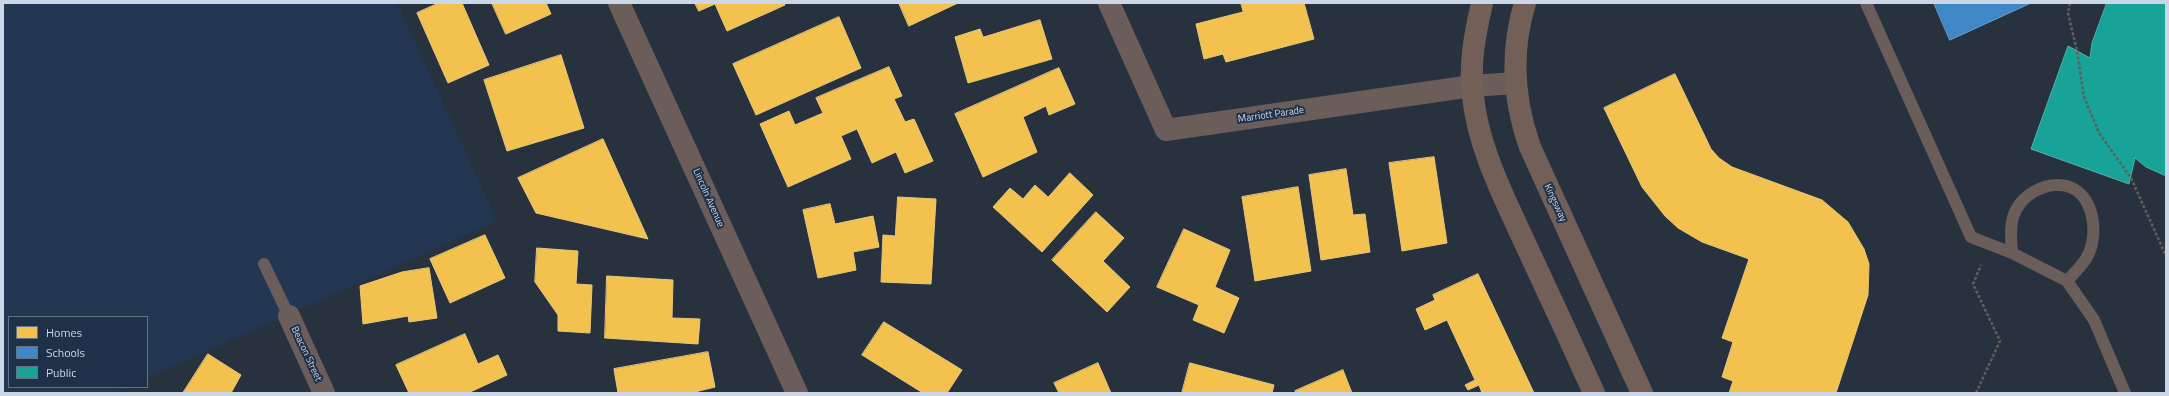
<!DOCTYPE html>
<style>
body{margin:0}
#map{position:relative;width:2169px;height:396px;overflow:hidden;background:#28323f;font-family:"Titillium Web",sans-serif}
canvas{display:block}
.frame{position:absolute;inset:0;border:4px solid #cbd7e6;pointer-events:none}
.legend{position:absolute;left:8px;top:316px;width:140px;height:72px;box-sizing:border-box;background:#1f3148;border:1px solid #647387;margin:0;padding:5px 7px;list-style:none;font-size:12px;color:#cbd7e6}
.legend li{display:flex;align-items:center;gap:8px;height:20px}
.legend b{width:20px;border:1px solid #647387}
</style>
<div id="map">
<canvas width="2169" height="396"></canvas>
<div class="frame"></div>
<ul class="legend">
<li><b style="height:11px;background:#f2c14e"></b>Homes</li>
<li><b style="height:11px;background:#3f88c5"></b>Schools</li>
<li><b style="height:11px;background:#17a398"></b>Public</li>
</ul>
</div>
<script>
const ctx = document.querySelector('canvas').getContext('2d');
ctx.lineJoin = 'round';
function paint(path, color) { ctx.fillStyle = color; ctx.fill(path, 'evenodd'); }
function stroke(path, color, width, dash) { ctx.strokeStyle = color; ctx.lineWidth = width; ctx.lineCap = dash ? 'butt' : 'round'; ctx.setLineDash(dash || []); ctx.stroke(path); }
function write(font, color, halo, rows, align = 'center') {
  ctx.font = font + ' "Titillium Web",sans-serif'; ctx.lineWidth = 4; ctx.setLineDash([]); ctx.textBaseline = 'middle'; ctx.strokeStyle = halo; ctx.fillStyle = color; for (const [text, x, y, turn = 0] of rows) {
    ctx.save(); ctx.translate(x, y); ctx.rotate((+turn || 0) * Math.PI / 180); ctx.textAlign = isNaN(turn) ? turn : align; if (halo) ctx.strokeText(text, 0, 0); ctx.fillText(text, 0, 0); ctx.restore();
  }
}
paint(new Path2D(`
 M3,3H397L497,221L147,378V317H9V387H127L114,393H3Z`), '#233752');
const homes = new Path2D(`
 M439,3H462L489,65L448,83L417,13Z
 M492,3H546L551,14L506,34Z
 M695,3H784L785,5L727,31L715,4L699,11Z
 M899,3H958L909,26Z
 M1241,3H1304L1314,39L1226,62L1223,54L1204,59L1196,24L1243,12Z
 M839,17L861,68L756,115L733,64Z
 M1040,20L1052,59L968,83L955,37L980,29L983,37Z
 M561,55L584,128L507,151L484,80Z
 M889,67L902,96L894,99L905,122L914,119L933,161L905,173L896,152L872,163L857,129L841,136L851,159L788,187L760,124L789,111L795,125L823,113L816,98Z
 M1059,68L1075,104L1049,115L1046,106L1023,117L1037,152L983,177L955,114Z
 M1675,74L1711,149L1719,158L1732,167L1822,200L1848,222L1864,249L1869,264L1868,295L1836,393H1729L1733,381L1722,377L1733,342L1722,338L1749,259L1702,242L1678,228L1665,216L1642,187L1604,108Z
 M603,139L648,239L536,213L518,178Z
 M1434,157L1447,243L1402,251L1389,163Z
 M1346,169L1353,215L1365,214L1370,252L1321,260L1309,175Z
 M1070,173L1093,195L1042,252L993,207L1010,188L1023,199L1035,185L1048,197Z
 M1298,187L1311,271L1255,281L1242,197Z
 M898,197L936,199L931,284L881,282L883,235L895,236Z
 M830,204L835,224L873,216L879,247L853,252L856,270L818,278L803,210Z
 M1096,212L1124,238L1103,261L1130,287L1107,312L1052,260Z
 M1184,229L1230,250L1215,287L1239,298L1224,333L1193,320L1199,305L1157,287Z
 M485,235L505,278L450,303L430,259Z
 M537,248L578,251L576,284L592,285L590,333L558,331V315L535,282Z
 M429,268L437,318L409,322L408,316L363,324L360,286L402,272Z
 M1478,274L1534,393H1482L1479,385L1468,390L1465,385L1475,380L1447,320L1425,330L1416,309L1435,300L1433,295Z
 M607,276L673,280L672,318L700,319L698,344L605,338Z
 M884,322L962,370L947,393H923L862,355Z
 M465,334L478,364L498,355L507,375L468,393H409L396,365Z
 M708,352L715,387L691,393H618L614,369Z
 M208,354L241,375L231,393H183Z
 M1098,363L1111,393H1059L1054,383Z
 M1190,363L1274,385L1272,393H1182Z
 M1343,370L1352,393H1296L1295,391Z`);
paint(homes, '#f2c14e');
stroke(homes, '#e6c87c', 1);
const schools = new Path2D(`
 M1934,3H2031L1950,40Z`);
paint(schools, '#3f88c5');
stroke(schools, '#69a0cf', 1);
const public = new Path2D(`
 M2107,3H2166V176L2146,167L2135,158L2129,184L2031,149L2068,46L2090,58L2092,43Z`);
paint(public, '#17a398');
stroke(public, '#4db3af', 1);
stroke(new Path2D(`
 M2070,3L2068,13L2077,51L2084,97L2099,133L2131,178L2166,256
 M1976,393L2000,341L1973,284L1981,265`), '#645d5d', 2.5, [3, 2]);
stroke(new Path2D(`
 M1866,3L1971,237L2012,253L2067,281L2094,320L2125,393
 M2012,253C2011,242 2010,228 2013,217C2020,195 2045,181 2067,186C2095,194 2099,236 2087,257C2082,266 2074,273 2067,281
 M264,264L289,316`), '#6b5d59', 12);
stroke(new Path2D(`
 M619,3L797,393
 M1109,3L1166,130L1472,86L1515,83
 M289,316L324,393`), '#6b5d59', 22);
stroke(new Path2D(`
 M1482,3C1475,34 1469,64 1473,96C1478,147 1503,195 1524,241C1548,292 1571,342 1594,393
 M1525,3C1510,52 1513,99 1530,147L1642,393`), '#726058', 22);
write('10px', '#cbd7e6', '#1f3148', [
 ["Marriott Parade",1271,115,-8],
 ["Lincoln Avenue",708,198,66],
 ["Kingsway",1555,203,65],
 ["Beacon Street",306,354,65]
]);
</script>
